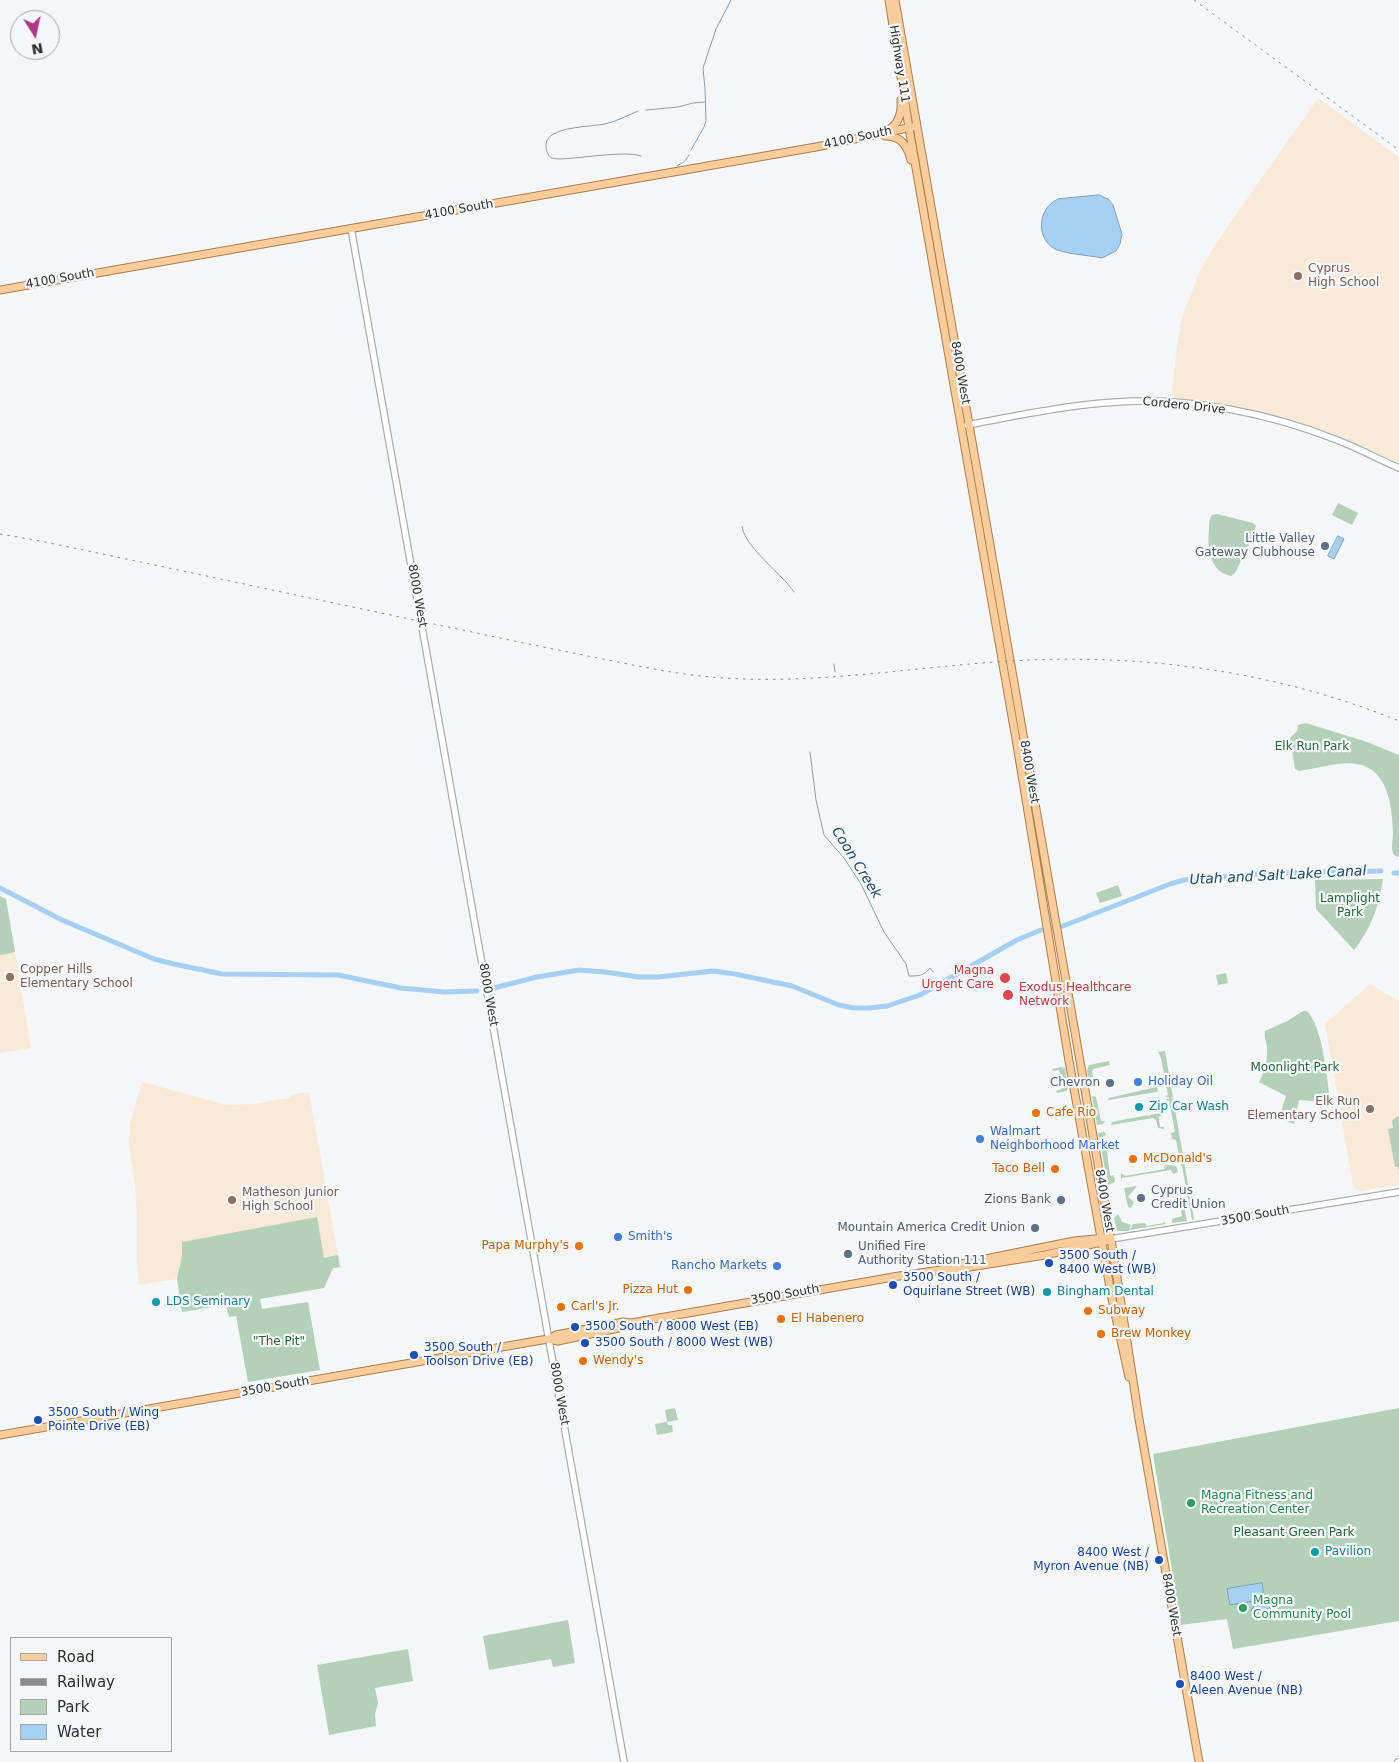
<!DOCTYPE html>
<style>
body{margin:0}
#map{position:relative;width:1399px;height:1762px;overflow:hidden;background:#f5f6f8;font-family:"DejaVu Sans",sans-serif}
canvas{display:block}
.legend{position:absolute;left:10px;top:1637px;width:162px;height:115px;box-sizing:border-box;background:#f5f6f8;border:1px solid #a5a6a8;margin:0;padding:6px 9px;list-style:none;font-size:15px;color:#2e2f2f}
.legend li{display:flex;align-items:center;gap:10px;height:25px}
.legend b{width:25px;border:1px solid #a5a6a8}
.north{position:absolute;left:10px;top:10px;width:50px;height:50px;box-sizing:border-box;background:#f5f6f8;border:1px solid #a5a6a8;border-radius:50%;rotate:170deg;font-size:14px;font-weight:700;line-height:20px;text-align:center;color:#2e2f2f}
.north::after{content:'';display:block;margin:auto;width:18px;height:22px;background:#b13586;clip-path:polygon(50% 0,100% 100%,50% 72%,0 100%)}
</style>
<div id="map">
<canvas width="1399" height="1762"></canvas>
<ul class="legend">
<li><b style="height:6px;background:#f8cc9b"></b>Road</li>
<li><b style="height:6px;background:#8a8b8c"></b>Railway</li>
<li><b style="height:14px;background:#b2d1b8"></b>Park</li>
<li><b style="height:14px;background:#a5d0f3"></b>Water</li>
</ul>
<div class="north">N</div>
</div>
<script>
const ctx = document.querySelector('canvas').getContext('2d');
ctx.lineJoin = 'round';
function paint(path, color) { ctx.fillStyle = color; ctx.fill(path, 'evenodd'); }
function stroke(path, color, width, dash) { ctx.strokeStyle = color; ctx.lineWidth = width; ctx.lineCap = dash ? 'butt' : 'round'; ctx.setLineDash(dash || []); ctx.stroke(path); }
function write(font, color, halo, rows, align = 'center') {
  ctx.font = font + ' "DejaVu Sans",sans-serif'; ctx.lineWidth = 4.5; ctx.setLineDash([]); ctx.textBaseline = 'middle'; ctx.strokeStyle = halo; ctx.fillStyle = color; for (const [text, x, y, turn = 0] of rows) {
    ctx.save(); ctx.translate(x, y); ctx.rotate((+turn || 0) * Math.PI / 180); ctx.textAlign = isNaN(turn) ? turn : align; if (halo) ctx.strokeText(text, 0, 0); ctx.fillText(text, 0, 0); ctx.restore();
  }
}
paint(new Path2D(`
 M1318,98L1399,157V463L1346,439L1296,421L1239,407L1177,398L1174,397L1172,394L1176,354L1182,317L1200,271L1214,246Z
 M0,896L6,899L31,1048L0,1053Z
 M1370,984L1399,1001V1185L1361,1191L1355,1189L1353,1185L1325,1024Z
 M142,1082L227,1105L253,1104L290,1098V1095L309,1092L340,1267L333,1268L324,1288L258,1293L182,1307L177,1279L139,1285L137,1263V1215L135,1184L129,1144L130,1124Z`), '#f9e9d7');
paint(new Path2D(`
 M1338,503L1358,513L1352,525L1332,515Z
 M1217,514L1253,523L1256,526L1253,537L1235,573L1231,576C1210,572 1207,548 1209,530C1209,524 1209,519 1212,515Z
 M1306,723L1367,742L1399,755V857C1396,856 1394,856 1393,853C1391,848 1393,839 1393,833C1392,808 1389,769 1357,764C1340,761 1316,769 1299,771L1295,769L1290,738L1297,731L1298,725Z
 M1383,879C1379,906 1371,929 1354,950L1316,909L1315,880Z
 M1118,885L1122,896L1100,903L1096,893Z
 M0,896L6,899L15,952L0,955Z
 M1226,973L1228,983L1218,985L1216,975Z
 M1303,1011H1307C1323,1028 1326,1074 1330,1098L1312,1101L1299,1100L1294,1124L1279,1118L1286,1096L1259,1082C1265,1071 1268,1059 1267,1047C1266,1041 1264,1037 1265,1031L1287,1021Z
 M1165,1051L1173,1097L1170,1098H1173L1194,1219L1192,1220L1182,1166L1175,1159L1179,1156L1176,1140L1172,1139L1171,1133L1175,1132L1169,1101L1165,1100L1170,1098L1165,1097L1168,1095L1161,1058L1158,1052Z
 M1109,1061L1110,1065L1093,1069L1092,1072L1094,1081L1089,1082L1087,1071L1089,1065Z
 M1061,1067L1065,1068L1068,1089L1066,1091L1057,1093L1056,1091L1062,1089L1059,1070L1053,1071L1052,1069Z
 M1156,1087L1158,1089L1157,1092L1108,1100L1109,1098Z
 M1092,1096L1096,1097L1101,1121H1105L1103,1124L1097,1125Z
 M1161,1113L1163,1115L1159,1117L1160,1127H1164V1129L1158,1128L1156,1120L1153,1118L1111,1125L1112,1122L1148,1115L1149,1117L1150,1115Z
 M1396,1117H1399V1170L1398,1167H1395L1388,1129L1393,1128L1392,1121Z
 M1105,1132L1106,1135L1103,1136L1105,1147L1110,1149L1107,1152L1110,1176L1114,1175L1115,1182L1108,1185L1098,1133Z
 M1168,1165L1176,1166L1178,1172L1173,1174L1171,1170L1122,1178L1121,1182V1173L1125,1176L1165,1169L1164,1166Z
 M1137,1186L1128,1197L1134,1202L1131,1208L1128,1207L1124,1188Z
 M1181,1192L1187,1221L1172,1223V1219L1182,1216L1178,1194H1174Z
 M1118,1214L1122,1222L1131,1225L1129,1231H1117L1114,1218Z
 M317,1217L324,1258L338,1255L340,1267L333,1268L324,1288L260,1299L262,1309L308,1302L320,1370L248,1382L236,1316L229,1317L226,1305L182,1312L177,1279L182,1256V1242Z
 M1163,1220L1166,1224L1130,1230L1133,1224L1145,1223L1147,1226L1164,1223Z
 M675,1408L678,1420L667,1422L668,1425H672L673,1432L657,1435L655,1424L667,1422L665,1410Z
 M1399,1408V1621L1233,1649L1227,1619L1181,1625L1153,1454Z
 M568,1620L575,1663L553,1667L551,1659L489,1670L483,1636Z
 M408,1649L413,1681L375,1688L378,1703L375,1714L376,1726L329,1735L317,1665Z`), '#b2d1b8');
const water = new Path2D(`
 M1099,195L1108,199L1113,205L1122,234L1120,244L1116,251L1102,258L1097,257C1084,255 1069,254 1057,250C1036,241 1036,209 1058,199Z
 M1338,536L1344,539L1334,559L1328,556Z
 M1262,1583L1265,1601L1271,1606C1266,1613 1259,1614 1251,1610L1256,1603L1255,1601L1230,1605L1227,1589Z`);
paint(water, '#a5d0f3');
stroke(water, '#81a0b8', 1);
stroke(new Path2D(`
 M646,110L678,107L693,103L705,102
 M638,111C627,116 617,121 605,124C591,127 548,126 546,144C546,150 547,154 551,158L558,159C577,159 627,150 641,156
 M691,150L704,127L706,121L705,89L703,68L716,29L731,0
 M677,166L684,162L689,155
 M742,526C743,542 770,565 781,577C786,581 790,587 794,592
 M834,664L835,672
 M810,752L816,800L824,835L844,858L861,884L884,932L906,964L909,976C918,976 924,976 930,968L933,972`), '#81a0b8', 1);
stroke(new Path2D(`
 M1394,873H1399
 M0,888L62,920L154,959L174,964L222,974L338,975L401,988L444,992L477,991
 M1063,926L1170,884L1184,880L1269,873L1381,871
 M494,988L537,977L579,970L605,972L639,977H658L713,971L735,974L792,986L839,1005L854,1008H869L887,1006L920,995L1017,940L1041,930`), '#a5d0f3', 5);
const minor = new Path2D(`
 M351,228L624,1762
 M967,425C1016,416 1066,405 1117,402C1190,397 1269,413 1337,440C1358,448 1378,459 1399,468
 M1111,1239L1399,1192
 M1398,1762H1399`);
const major = new Path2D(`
 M889,0L909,128L1017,745L1069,1061L1113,1304L1129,1377
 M895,0L1111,1239L1139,1419L1199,1762
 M886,131C899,125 902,113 901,100
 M885,136C901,136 907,145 911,160
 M0,290L816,147L912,127
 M946,1267L1074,1241L1105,1238
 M549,1339L556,1335L623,1322L631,1323L899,1276L941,1270H951L1045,1255L1106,1241
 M0,1435L542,1340L549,1339L558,1341L623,1327L631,1323`);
stroke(minor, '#acaeaf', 8);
stroke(major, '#af7f4a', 9);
stroke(minor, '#fff', 5.5);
stroke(major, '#f8cc9b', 7);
stroke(new Path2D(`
 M1194,0L1399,150
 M0,534L35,540C176,569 317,600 458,629C508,640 558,650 608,660C643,667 676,674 711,677C812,686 910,667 1010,661C1142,653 1276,671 1399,721`), '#8a8b8c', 1, [2.5, 5]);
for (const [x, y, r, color] of [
 [1298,276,5,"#8d6e63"],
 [1325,546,5,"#5c6f8a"],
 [10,977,5,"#8d6e63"],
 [1005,978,6,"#e0444e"],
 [1008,995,6,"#e0444e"],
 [1138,1082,5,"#3f7fe0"],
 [1110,1083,5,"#5c6f8a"],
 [1139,1107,5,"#0f9aa8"],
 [1370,1109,5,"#8d6e63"],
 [1036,1113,5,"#e8710a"],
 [980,1139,5,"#3f7fe0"],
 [1133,1159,5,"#e8710a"],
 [1055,1169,5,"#e8710a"],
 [1141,1198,5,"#5c6f8a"],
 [232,1200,5,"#8d6e63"],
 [1061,1200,5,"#5c6f8a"],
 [1035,1228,5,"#5c6f8a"],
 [618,1237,5,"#3f7fe0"],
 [579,1246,5,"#e8710a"],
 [848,1254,5,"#5c6f8a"],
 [1049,1263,5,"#1a4fb4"],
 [777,1266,5,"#3f7fe0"],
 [893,1285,5,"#1a4fb4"],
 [688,1290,5,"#e8710a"],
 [1047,1292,5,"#0f9aa8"],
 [156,1302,5,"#0f9aa8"],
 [561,1307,5,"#e8710a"],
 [1088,1311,5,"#e8710a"],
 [781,1319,5,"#e8710a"],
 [575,1327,5,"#1a4fb4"],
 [1101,1334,5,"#e8710a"],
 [585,1343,5,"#1a4fb4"],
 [414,1355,5,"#1a4fb4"],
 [583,1361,5,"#e8710a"],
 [38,1420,5,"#1a4fb4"],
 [1191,1503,5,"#2e9e5b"],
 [1315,1552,5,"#0f9aa8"],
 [1159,1560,5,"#1a4fb4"],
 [1243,1608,5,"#2e9e5b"],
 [1180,1684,5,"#1a4fb4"]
]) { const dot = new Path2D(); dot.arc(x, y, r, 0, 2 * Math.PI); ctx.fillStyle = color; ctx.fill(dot); stroke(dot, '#f5f6f8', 2); }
write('12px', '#2e2f2f', '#f5f6f8', [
 ["Highway 111",899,64,81],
 ["4100 South",858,138,-12],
 ["4100 South",459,210,-10],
 ["4100 South",60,279,-10],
 ["8400 West",960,373,80],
 ["Cordero Drive",1184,406,6],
 ["8000 West",417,596,80],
 ["8400 West",1029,772,80],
 ["8000 West",488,995,80],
 ["8400 West",1104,1201,80],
 ["3500 South",1255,1216,-10],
 ["3500 South",785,1295,-10],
 ["3500 South",275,1387,-10],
 ["8000 West",559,1394,80],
 ["8400 West",1171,1605,80]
]);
write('12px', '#785e54', '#f5f6f8', [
 ["Cyprus",1308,269],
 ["High School",1308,283],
 ["Copper Hills",20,970],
 ["Elementary School",20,984],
 ["Elk Run",1360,1102,"right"],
 ["Elementary School",1360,1116,"right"],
 ["Matheson Junior",242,1193],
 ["High School",242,1207]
], 'left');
write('12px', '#4e5e75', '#f5f6f8', [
 ["Little Valley",1315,539],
 ["Gateway Clubhouse",1315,553],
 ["Chevron",1100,1083],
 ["Cyprus",1151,1191,"left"],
 ["Credit Union",1151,1205,"left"],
 ["Zions Bank",1051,1200],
 ["Mountain America Credit Union",1025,1228],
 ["Unified Fire",858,1247,"left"],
 ["Authority Station 111",858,1261,"left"]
], 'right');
write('12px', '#27663a', '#f5f6f8', [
 ["Elk Run Park",1312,747],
 ["Lamplight",1350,899],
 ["Park",1350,913],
 ["Moonlight Park",1295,1068],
 ["\"The Pit\"",279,1342],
 ["Pleasant Green Park",1294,1533]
]);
write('12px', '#be3a42', '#f5f6f8', [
 ["Magna",994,971],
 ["Urgent Care",994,985],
 ["Exodus Healthcare",1019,988,"left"],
 ["Network",1019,1002,"left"]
], 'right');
write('12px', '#366cbe', '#f5f6f8', [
 ["Holiday Oil",1148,1082],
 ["Walmart",990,1132],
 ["Neighborhood Market",990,1146],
 ["Smith's",628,1237],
 ["Rancho Markets",767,1266,"right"]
], 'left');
write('12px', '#0d838f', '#f5f6f8', [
 ["Zip Car Wash",1149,1107],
 ["Bingham Dental",1057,1292],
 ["LDS Seminary",166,1302],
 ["Pavilion",1325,1552]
], 'left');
write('12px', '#c56008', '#f5f6f8', [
 ["Cafe Rio",1046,1113],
 ["McDonald's",1143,1159],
 ["Taco Bell",1045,1169,"right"],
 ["Papa Murphy's",569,1246,"right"],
 ["Pizza Hut",678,1290,"right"],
 ["Carl's Jr.",571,1307],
 ["Subway",1098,1311],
 ["El Habenero",791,1319],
 ["Brew Monkey",1111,1334],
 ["Wendy's",593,1361]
], 'left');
write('12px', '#164399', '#f5f6f8', [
 ["3500 South /",1059,1256],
 ["8400 West (WB)",1059,1270],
 ["3500 South /",903,1278],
 ["Oquirlane Street (WB)",903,1292],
 ["3500 South / 8000 West (EB)",585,1327],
 ["3500 South / 8000 West (WB)",595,1343],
 ["3500 South /",424,1348],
 ["Toolson Drive (EB)",424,1362],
 ["3500 South / Wing",48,1413],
 ["Pointe Drive (EB)",48,1427],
 ["8400 West /",1149,1553,"right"],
 ["Myron Avenue (NB)",1149,1567,"right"],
 ["8400 West /",1190,1677],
 ["Aleen Avenue (NB)",1190,1691]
], 'left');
write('12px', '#27864d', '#f5f6f8', [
 ["Magna Fitness and",1201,1496],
 ["Recreation Center",1201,1510],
 ["Magna",1253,1601],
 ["Community Pool",1253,1615]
], 'left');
write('italic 14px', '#18496a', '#f5f6f8', [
 ["Coon Creek",856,863,58],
 ["Utah and Salt Lake Canal",1278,876,-3]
]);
</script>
